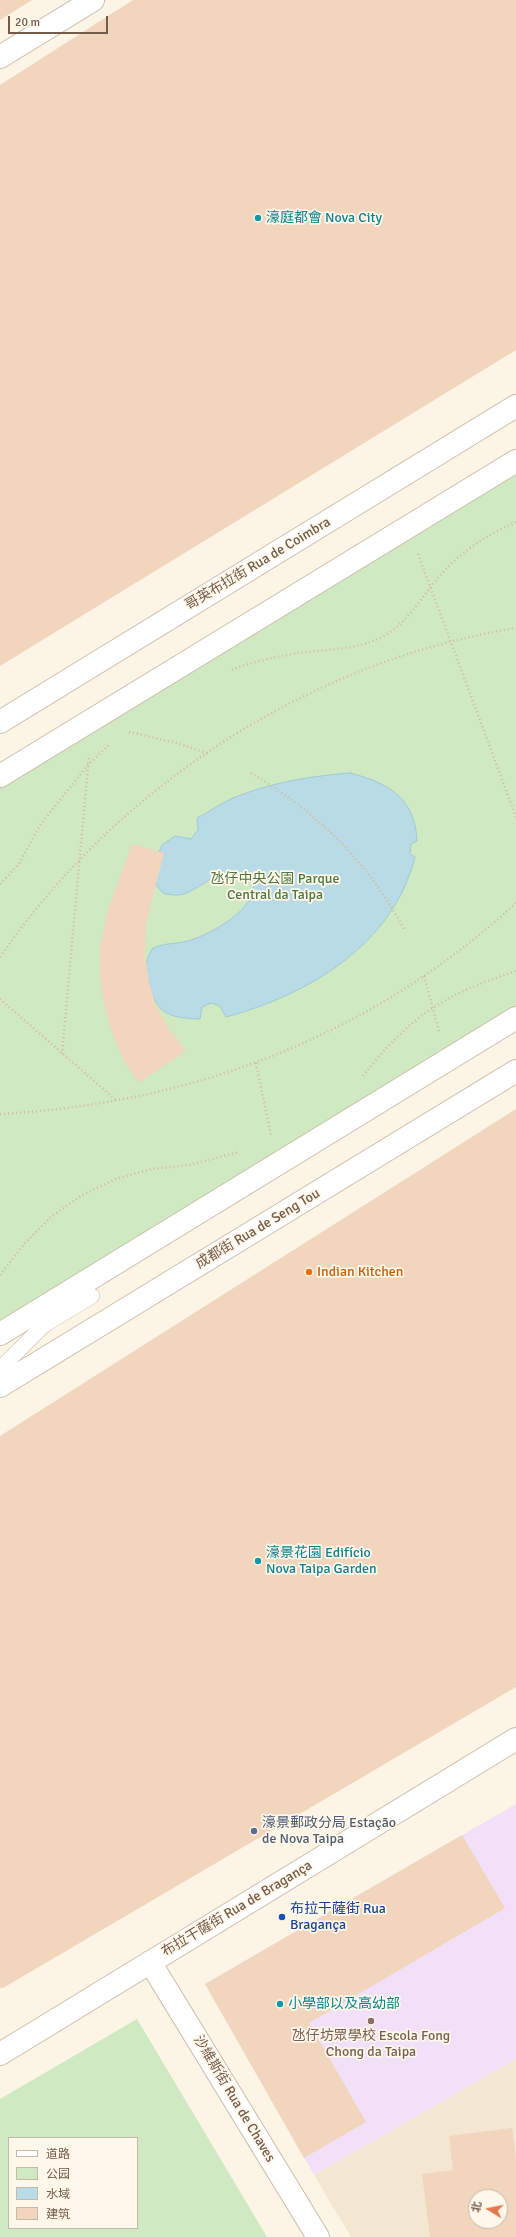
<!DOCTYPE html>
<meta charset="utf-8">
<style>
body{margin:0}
#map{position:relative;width:516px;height:2237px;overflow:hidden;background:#fcf4e4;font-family:Signika,"Noto Sans SC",sans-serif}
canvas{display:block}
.legend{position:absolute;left:8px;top:2137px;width:130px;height:92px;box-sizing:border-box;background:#fff8ea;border:1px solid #c7baaa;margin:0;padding:5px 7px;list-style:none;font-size:12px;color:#735c4a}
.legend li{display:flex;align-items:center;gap:8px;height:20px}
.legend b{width:20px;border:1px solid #c7baaa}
.north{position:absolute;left:468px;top:2189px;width:40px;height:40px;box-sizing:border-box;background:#fff8ea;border:1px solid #c7baaa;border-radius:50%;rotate:280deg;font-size:11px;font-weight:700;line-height:16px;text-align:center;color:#735c4a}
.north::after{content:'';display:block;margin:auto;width:14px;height:18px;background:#e4784b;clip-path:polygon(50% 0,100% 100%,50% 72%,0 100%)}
.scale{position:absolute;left:8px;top:16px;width:100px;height:18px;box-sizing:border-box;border:2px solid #735c4a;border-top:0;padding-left:5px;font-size:12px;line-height:14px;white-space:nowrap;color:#735c4a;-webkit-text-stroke:3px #fff8ea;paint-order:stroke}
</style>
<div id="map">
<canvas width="516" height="2237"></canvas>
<ul class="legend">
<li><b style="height:5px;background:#fff"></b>道路</li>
<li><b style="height:11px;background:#cfe9c2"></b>公园</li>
<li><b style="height:11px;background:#b9dbe5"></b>水域</li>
<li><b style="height:11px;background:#f1d5bc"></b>建筑</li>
</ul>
<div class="north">北</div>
<div class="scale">20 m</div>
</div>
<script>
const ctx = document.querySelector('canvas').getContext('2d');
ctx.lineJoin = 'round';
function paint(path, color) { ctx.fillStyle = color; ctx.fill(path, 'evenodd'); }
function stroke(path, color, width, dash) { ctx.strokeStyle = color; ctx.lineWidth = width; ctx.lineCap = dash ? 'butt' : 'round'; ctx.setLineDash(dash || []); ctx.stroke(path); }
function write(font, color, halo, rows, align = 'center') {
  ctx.font = font + ' Signika,"Noto Sans SC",sans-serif'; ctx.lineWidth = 3.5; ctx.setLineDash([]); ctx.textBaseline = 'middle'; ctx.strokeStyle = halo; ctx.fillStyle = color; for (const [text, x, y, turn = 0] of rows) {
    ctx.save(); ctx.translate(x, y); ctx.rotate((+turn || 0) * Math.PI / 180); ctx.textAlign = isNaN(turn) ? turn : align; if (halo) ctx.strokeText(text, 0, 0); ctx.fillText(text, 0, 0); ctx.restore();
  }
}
paint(new Path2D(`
 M516,2059V2237H351L314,2175ZM476,2197H500V2221H476Z`), '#f3e6d2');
paint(new Path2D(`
 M516,1804V2059L314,2175L205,1984Z`), '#f1e0f8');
paint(new Path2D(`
 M516,465V1014L0,1330V781Z
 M137,2019L267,2237H0V2099ZM9,2138H137V2228H9Z`), '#cfe9c2');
const water = new Path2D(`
 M350,773C389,783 415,798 417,841L411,844L410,854L415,857C393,945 308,995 226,1017L220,1006L211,1003L202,1007L200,1019C167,1018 155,1013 148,979C146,966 145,959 153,948C164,943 176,944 188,941C209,935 258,909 253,883C252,875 244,873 237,872C219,870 202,886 187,893C180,896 172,895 165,894C148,883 155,861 162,845L175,836L191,839L198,830L197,818C211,811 224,801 238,796C274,782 312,776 350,773Z`);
paint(water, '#b9dbe5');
stroke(water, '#9fcad6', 1);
paint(new Path2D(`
 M0,0H32L0,20Z
 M133,0H516V350L0,666V85Z
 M132,844L164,853L146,923L145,953L149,982L156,1006L169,1029L186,1051L138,1083L123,1059L112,1033L104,1005L100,976V948L107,912Z
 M516,1109V1687L3,1988H0V1436Z
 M462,1835L505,1908L309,2023L366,2122L304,2158L205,1984Z
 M512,2128L516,2158V2237H430L422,2174L453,2170L449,2136ZM476,2197H500V2221H476Z`), '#f1d5bc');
const lane = new Path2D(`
 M0,1369L44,1325L92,1296`);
const street = new Path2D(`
 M0,57L93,0
 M0,722L516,406
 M0,776L516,461
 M0,1334L516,1018
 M0,1386L516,1071
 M150,1962L318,2237
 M0,2054L516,1739`);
stroke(lane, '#cdbcaa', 16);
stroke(street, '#cdbcaa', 24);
stroke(new Path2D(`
 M418,554L516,817
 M232,670C247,663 282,655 299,653C327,649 356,650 382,637C407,624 421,598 438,578C457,554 488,534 516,522
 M129,732L177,743L207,753
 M251,773C317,812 369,863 405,931
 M0,884L19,864L40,825L88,765L109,745
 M0,957C118,786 310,661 516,628
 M424,976L439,1031
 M0,999L117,1101
 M62,1054L89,755
 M256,1063L271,1135
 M363,1076C411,1015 443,995 516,971
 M0,1114C195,1103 371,1036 516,903
 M0,1275L25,1243L51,1217L82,1195L116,1179L152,1169L189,1165L239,1152`), '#d5b89f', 2.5, [1, 3]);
stroke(lane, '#fff', 15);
stroke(street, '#fff', 22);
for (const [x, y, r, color] of [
 [258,218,4,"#0f9aa8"],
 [309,1272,4,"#e8710a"],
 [258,1561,4,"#0f9aa8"],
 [254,1831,4,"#5c6f8a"],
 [282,1917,4,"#1a4fb4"],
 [280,2004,4,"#0f9aa8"],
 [371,2021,4,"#8d6e63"]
]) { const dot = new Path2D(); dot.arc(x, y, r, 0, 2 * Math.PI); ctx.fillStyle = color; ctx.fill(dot); stroke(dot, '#fff8ea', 1.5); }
write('14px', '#0d838f', '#fff8ea', [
 ["濠庭都會 Nova City",266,218],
 ["濠景花園 Edifício",266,1553],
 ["Nova Taipa Garden",266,1569],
 ["小學部以及高幼部",288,2004]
], 'left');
write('14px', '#735c4a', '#fff8ea', [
 ["哥英布拉街 Rua de Coimbra",258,564,-31],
 ["成都街 Rua de Seng Tou",258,1229,-31],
 ["布拉干薩街 Rua de Bragança",237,1909,-31],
 ["沙維斯街 Rua de Chaves",234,2099,59]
]);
write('14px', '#4e7942', '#fff8ea', [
 ["氹仔中央公園 Parque",275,879],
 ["Central da Taipa",275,895]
]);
write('14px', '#c56008', '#fff8ea', [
 ["Indian Kitchen",317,1272]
], 'left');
write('14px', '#4e5e75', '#fff8ea', [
 ["濠景郵政分局 Estação",262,1823],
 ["de Nova Taipa",262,1839]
], 'left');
write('14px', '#164399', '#fff8ea', [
 ["布拉干薩街 Rua",290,1909],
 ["Bragança",290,1925]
], 'left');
write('14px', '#785e54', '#fff8ea', [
 ["氹仔坊眾學校 Escola Fong",371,2036],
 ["Chong da Taipa",371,2052]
]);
</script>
